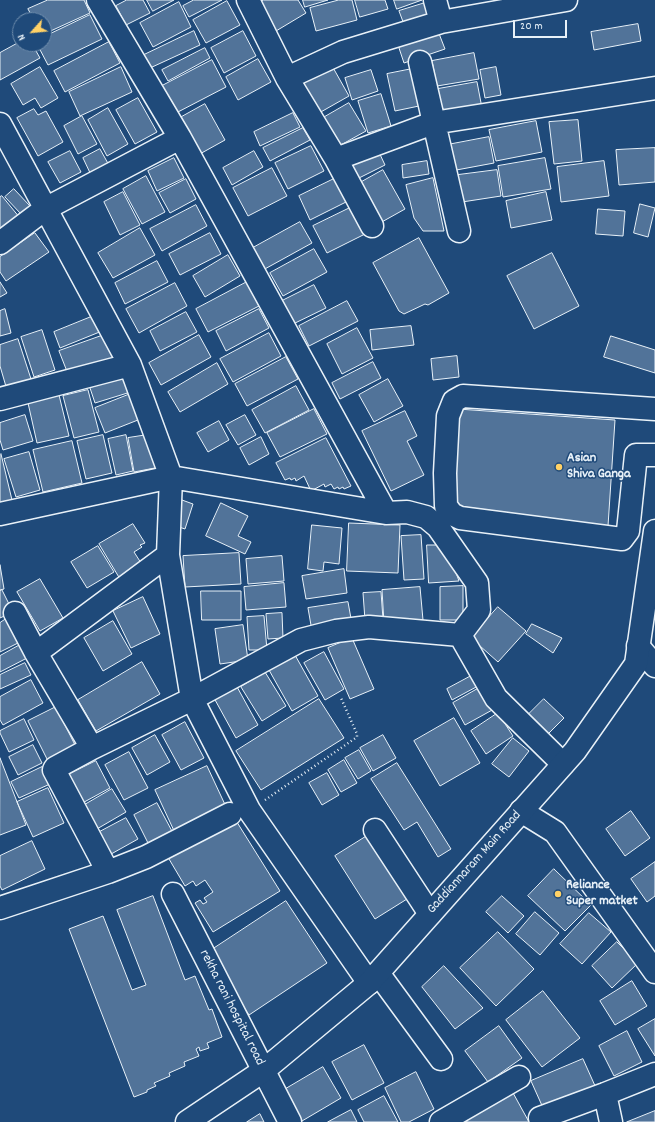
<!DOCTYPE html>
<style>
body{margin:0}
#map{position:relative;width:655px;height:1122px;overflow:hidden;background:#1f4a7a;font-family:Dekko,sans-serif}
canvas{display:block}
.north{position:absolute;left:12px;top:12px;width:40px;height:40px;box-sizing:border-box;background:#1f4a7a;border:1px solid #6f8dac;border-radius:50%;rotate:243deg;font-size:11px;font-weight:700;line-height:16px;text-align:center;color:#e8f1f8}
.north::after{content:'';display:block;margin:auto;width:14px;height:18px;background:#ffd166;clip-path:polygon(50% 0,100% 100%,50% 72%,0 100%)}
.scale{position:absolute;left:513px;top:20px;width:54px;height:18px;box-sizing:border-box;border:2px solid #e8f1f8;border-top:0;padding-left:5px;font-size:12px;line-height:14px;white-space:nowrap;color:#e8f1f8;-webkit-text-stroke:3px #1f4a7a;paint-order:stroke}
</style>
<div id="map">
<canvas width="655" height="1122"></canvas>
<div class="north">N</div>
<div class="scale">20 m</div>
</div>
<script>
const ctx = document.querySelector('canvas').getContext('2d');
ctx.lineJoin = 'round';
function paint(path, color) { ctx.fillStyle = color; ctx.fill(path, 'evenodd'); }
function stroke(path, color, width, dash) { ctx.strokeStyle = color; ctx.lineWidth = width; ctx.lineCap = dash ? 'butt' : 'round'; ctx.setLineDash(dash || []); ctx.stroke(path); }
function write(font, color, halo, rows, align = 'center') {
  ctx.font = font + ' Dekko,sans-serif'; ctx.lineWidth = 3; ctx.setLineDash([]); ctx.textBaseline = 'middle'; ctx.strokeStyle = halo; ctx.fillStyle = color; for (const [text, x, y, turn = 0] of rows) {
    ctx.save(); ctx.translate(x, y); ctx.rotate((+turn || 0) * Math.PI / 180); ctx.textAlign = isNaN(turn) ? turn : align; if (halo) ctx.strokeText(text, 0, 0); ctx.fillText(text, 0, 0); ctx.restore();
  }
}
const building = new Path2D(`
 M48,0H84L90,13L44,34V20H34L28,9Z
 M127,0H143L150,13L126,25L116,6Z
 M147,0H174L153,11Z
 M194,0H222L189,17L183,6Z
 M264,0H298L306,13L276,31L259,3Z
 M303,0H328L305,7Z
 M339,0H352L357,20L316,31L310,8Z
 M355,0H385L388,9L360,17Z
 M394,0H422L397,9Z
 M227,1L240,25L206,43L193,20Z
 M179,2L191,27L153,47L140,23Z
 M425,3L430,18L405,27L399,11Z
 M90,15L102,39L48,65L37,44H44V37Z
 M638,24L641,41L594,50L591,32Z
 M194,31L200,45L150,68L144,55Z
 M243,31L256,56L224,73L211,48Z
 M438,31L445,49L404,63L398,45Z
 M20,42V44H32L40,58L0,80V53Z
 M109,42L120,63L65,92L54,71Z
 M205,48L210,58L168,81L162,70Z
 M474,53L479,79L437,86L432,61Z
 M258,59L271,82L238,100L226,77Z
 M212,60L226,87L176,113L162,86Z
 M331,64L349,96L319,113L301,82Z
 M40,67L58,98L41,108L35,98L23,105L11,84Z
 M121,67L132,92L80,116L69,92Z
 M496,67L501,95L485,98L480,70Z
 M412,69L419,106L395,111L387,74Z
 M371,70L378,91L352,100L345,78Z
 M477,82L482,108L443,116L438,89Z
 M381,94L391,126L368,133L358,101Z
 M138,98L157,132L135,144L116,110Z
 M349,103L366,131L339,146L323,118Z
 M205,104L225,140L198,155L178,119Z
 M108,108L128,144L107,156L88,120Z
 M34,109L38,115L46,111L63,142L38,156L17,118Z
 M293,113L300,127L260,146L254,132Z
 M82,116L97,144L78,154L64,126Z
 M578,120L582,161L554,164L549,122Z
 M536,121L542,152L496,161L489,130Z
 M303,128L310,140L270,161L263,148Z
 M489,137L494,163L451,171L447,145Z
 M311,146L324,171L288,189L275,163Z
 M377,148L385,165L353,181L345,164Z
 M655,148V182L619,185L616,150Z
 M100,149L110,167L92,177L83,158Z
 M70,151L81,172L60,183L48,162Z
 M254,151L263,167L232,185L223,168Z
 M174,158L184,178L157,191L148,171Z
 M545,158L551,189L503,197L498,166Z
 M427,161L429,174L403,178L402,165Z
 M604,161L609,196L561,202L557,167Z
 M272,168L287,196L248,216L233,188Z
 M383,170L405,209L380,223L358,184Z
 M497,170L501,196L462,202L458,175Z
 M146,176L165,212L142,224L123,189Z
 M338,177L350,200L310,220L299,196Z
 M433,178L444,231H423L414,218L406,185Z
 M186,179L196,199L170,213L159,193Z
 M14,189L30,206L21,214L5,197Z
 M123,192L140,225L120,235L104,202Z
 M546,192L552,220L511,228L506,201Z
 M2,196L20,218L0,234V197Z
 M640,204L655,208L648,237L634,233Z
 M196,205L207,226L162,251L150,229Z
 M354,206L367,233L327,253L313,226Z
 M598,209L625,211L623,236L596,234Z
 M300,222L312,243L263,270L251,249Z
 M140,228L155,255L113,278L98,253Z
 M35,233L49,252L6,281L0,272V257Z
 M210,233L221,254L180,275L169,254Z
 M419,238L449,293L428,305L425,304L404,314L399,311L373,263Z
 M314,249L327,272L283,296L270,273Z
 M552,253L579,306L534,329L507,276Z
 M228,255L240,276L205,297L193,276Z
 M157,261L168,282L125,304L115,283Z
 M0,282L7,293L0,297Z
 M247,282L259,306L208,332L196,309Z
 M175,283L187,306L139,333L126,309Z
 M314,285L326,308L291,325L280,302Z
 M347,301L358,321L309,346L299,326Z
 M5,309L11,333L0,336V311Z
 M259,309L269,328L226,351L216,331Z
 M186,312L197,332L160,351L150,331Z
 M96,315L102,331L60,348L54,332Z
 M411,326L414,345L372,350L370,330Z
 M357,328L373,358L342,374L327,344Z
 M42,330L55,370L34,377L21,337Z
 M269,333L281,356L233,382L220,359Z
 M104,335L113,358L68,374L59,351Z
 M199,335L211,357L161,385L149,363Z
 M611,336L655,350V373L604,357Z
 M18,339L32,382L7,390L0,366V345Z
 M457,356L459,377L433,380L431,359Z
 M286,357L298,379L247,406L235,384Z
 M373,362L381,378L340,399L332,383Z
 M217,363L228,384L180,412L168,392Z
 M129,375L134,391L95,403L90,388Z
 M388,379L403,406L374,422L359,395Z
 M296,386L309,410L265,433L252,410Z
 M88,390L99,432L74,438L63,396Z
 M133,393L143,418L105,433L95,408Z
 M59,395L69,436L37,443L28,403Z
 M314,409L327,434L280,457L267,433Z
 M458,409L615,420L608,526L450,505Z
 M405,411L417,436L407,441L424,475L391,491L362,431Z
 M25,415L33,441L3,450L0,440V423Z
 M245,415L256,435L238,445L226,425Z
 M219,421L229,440L208,452L197,433Z
 M154,434L160,467L134,472L128,438Z
 M103,435L112,473L86,479L77,441Z
 M126,435L133,471L116,475L108,439Z
 M261,437L269,454L249,465L240,448Z
 M326,438L351,486L344,489L343,487L339,489L338,487L334,489L331,484L325,487L324,484L311,491L304,476L296,481L295,478L291,480L290,478L285,480L276,463Z
 M72,441L82,483L43,492L33,450Z
 M29,452L40,490L16,497L4,459Z
 M1,454L12,500L0,503V455Z
 M182,500L193,504L185,529L173,525Z
 M221,503L248,516L238,536L251,542L245,554L206,536Z
 M349,523L400,525L398,573L347,571Z
 M133,524L145,543L140,545L142,547L134,552L143,566L120,579L99,544Z
 M312,525L342,528L339,564L324,562L323,571L308,569Z
 M421,535L424,579L404,580L401,536Z
 M427,545H446L459,581L429,583Z
 M98,546L114,572L87,588L71,562Z
 M239,553L241,584L185,587L183,556Z
 M282,556L284,581L248,584L246,559Z
 M0,565L4,589L0,590Z
 M344,569L347,593L306,599L302,576Z
 M40,579L63,618L40,631L17,592Z
 M284,583L286,607L246,610L244,587Z
 M463,586V620H440V587Z
 M420,587L423,620L384,623L382,590Z
 M2,590L13,612L0,618V591Z
 M201,591H241V620H202Z
 M381,592L383,619L365,620L363,593Z
 M143,597L160,634L131,648L113,611Z
 M348,602L352,624L312,631L308,608Z
 M498,607L526,631L498,662L471,638Z
 M282,613L283,638L268,639L266,614Z
 M264,616L267,650H249L247,617Z
 M6,619L18,643L0,652V623Z
 M113,621L132,654L103,671L84,638Z
 M532,624L562,638L553,653L526,634Z
 M243,625L248,660L220,664L215,629Z
 M352,638L374,689L350,699L328,648Z
 M20,645L27,658L0,672V656Z
 M324,652L344,689L325,700L304,663Z
 M295,655L318,696L292,711L269,670Z
 M142,662L160,694L96,731L78,700Z
 M25,663L31,675L0,689V675Z
 M265,672L286,706L262,721L241,687Z
 M473,675L478,686L452,700L447,689Z
 M31,680L43,703L3,725L0,720V697Z
 M236,685L258,725L236,738L214,698Z
 M481,687L494,709L465,725L453,703Z
 M319,699L344,738L261,790L236,751Z
 M544,699L564,718L545,737L525,718Z
 M56,707L76,747L48,761L28,721Z
 M498,713L513,736L486,754L471,731Z
 M454,718L480,763L440,786L414,741Z
 M24,719L34,740L9,752L0,733V731Z
 M185,722L204,758L181,770L162,735Z
 M155,735L170,762L147,775L132,748Z
 M383,735L396,758L373,771L360,748Z
 M513,738L529,751L509,777L492,764Z
 M33,745L42,763L18,775L9,757Z
 M359,750L371,771L358,779L345,758Z
 M129,752L148,788L124,800L105,765Z
 M0,758L26,825L0,835Z
 M344,760L357,783L341,792L328,770Z
 M96,761L110,788L75,807L60,779Z
 M397,763L451,849L438,857L417,822L404,830L371,779Z
 M207,766L228,811L176,835L155,790Z
 M42,767L50,784L19,798L11,782Z
 M327,773L339,795L322,805L309,783Z
 M48,788L64,823L33,837L17,802Z
 M112,789L126,812L90,833L76,810Z
 M157,803L173,833L149,845L134,815Z
 M631,811L650,838L625,856L606,829Z
 M126,818L138,839L104,858L92,836Z
 M235,819L280,891L213,932L195,903L200,900L203,904L207,902L204,898L213,892L205,880L196,886L193,881L185,886L169,859Z
 M367,836L407,899L375,919L335,856Z
 M32,841L45,869L2,890L0,886V856Z
 M655,862V896L647,902L631,879Z
 M554,869L591,905L565,931L528,896Z
 M153,896L185,980L195,976L209,1010L212,1009L222,1037L207,1043L209,1048L200,1051L199,1047L196,1049L199,1056L184,1062L185,1066L169,1073L170,1076L154,1083L156,1086L147,1090V1092L134,1097L69,929L103,916L132,990L146,985L117,910Z
 M502,896L524,916L508,933L486,912Z
 M286,901L327,963L249,1015L207,953Z
 M535,912L559,933L540,955L516,934Z
 M589,913L611,932L582,964L560,944Z
 M498,932L534,969L496,1006L460,968Z
 M617,942L638,963L612,988L592,966Z
 M444,966L483,1008L455,1029L422,987Z
 M632,981L647,1006L615,1025L600,1001Z
 M543,991L580,1038L542,1067L506,1020Z
 M655,1019V1056L638,1029Z
 M499,1026L522,1058L488,1082L465,1051Z
 M627,1031L642,1062L614,1076L599,1046Z
 M364,1045L384,1083L352,1100L332,1062Z
 M583,1059L596,1088L544,1110L531,1081Z
 M323,1067L341,1098L302,1121L284,1090Z
 M416,1072L434,1109L409,1122H401L385,1088Z
 M512,1091L529,1122H467L464,1116Z
 M384,1096L398,1122H364L358,1110Z
 M351,1110L357,1122H328Z
 M655,1111V1122H627Z
 M260,1114L264,1122H247Z`);
paint(building, '#517399');
stroke(building, '#e8f1f8', 1);
const minor = new Path2D(`
 M98,0L180,138L386,513
 M248,0L287,78L336,159L372,226
 M435,0L441,22
 M420,62L459,231
 M287,78L343,52L441,22L566,0
 M0,124L130,365L171,477L168,555L192,699L249,810L369,983
 M336,159L433,123L655,88
 M0,243L45,209L180,138
 M0,399L130,365
 M655,409L463,396L454,401L448,416L445,473L446,506L452,514L460,518L622,539L628,531L636,455H655
 M0,514L171,477L386,513L407,512L426,517L438,527L477,583L479,610L460,635
 M15,613L36,653L92,748
 M638,646L655,666
 M36,653L168,555
 M521,811L555,832L655,972
 M375,830L430,914
 M108,872L54,770L55,768L92,748L192,699L301,640L336,631L369,627L460,635L496,698L563,764
 M173,894L290,1122
 M0,908L108,872L146,857L230,814
 M378,973L441,1059
 M605,1094L611,1122
 M540,1118L605,1094L655,1074
 M441,1122L519,1077`);
const major = new Path2D(`
 M187,1122L263,1071L369,983L575,751L636,664L655,531`);
stroke(minor, '#e8f1f8', 25);
stroke(major, '#e8f1f8', 25);
stroke(new Path2D(`
 M265,800L357,737V734L341,698`), '#e8f1f8', 2.5, [1, 3]);
stroke(minor, '#1f4a7a', 22);
stroke(major, '#1f4a7a', 22);
for (const [x, y, r, color] of [
 [559,467,4,"#ffd166"],
 [558,894,4,"#ffd166"]
]) { const dot = new Path2D(); dot.arc(x, y, r, 0, 2 * Math.PI); ctx.fillStyle = color; ctx.fill(dot); stroke(dot, '#1f4a7a', 1.5); }
write('bold 14px', '#e8f1f8', '#1f4a7a', [
 ["Asian",567,459],
 ["Shiva Ganga",567,475],
 ["Reliance",566,886],
 ["Super matket",566,902]
], 'left');
write('14px', '#e8f1f8', '#1f4a7a', [
 ["Gaddiannaram Main Road",475,863,-48],
 ["rekha rani hospital road",231,1008,63]
]);
</script>
